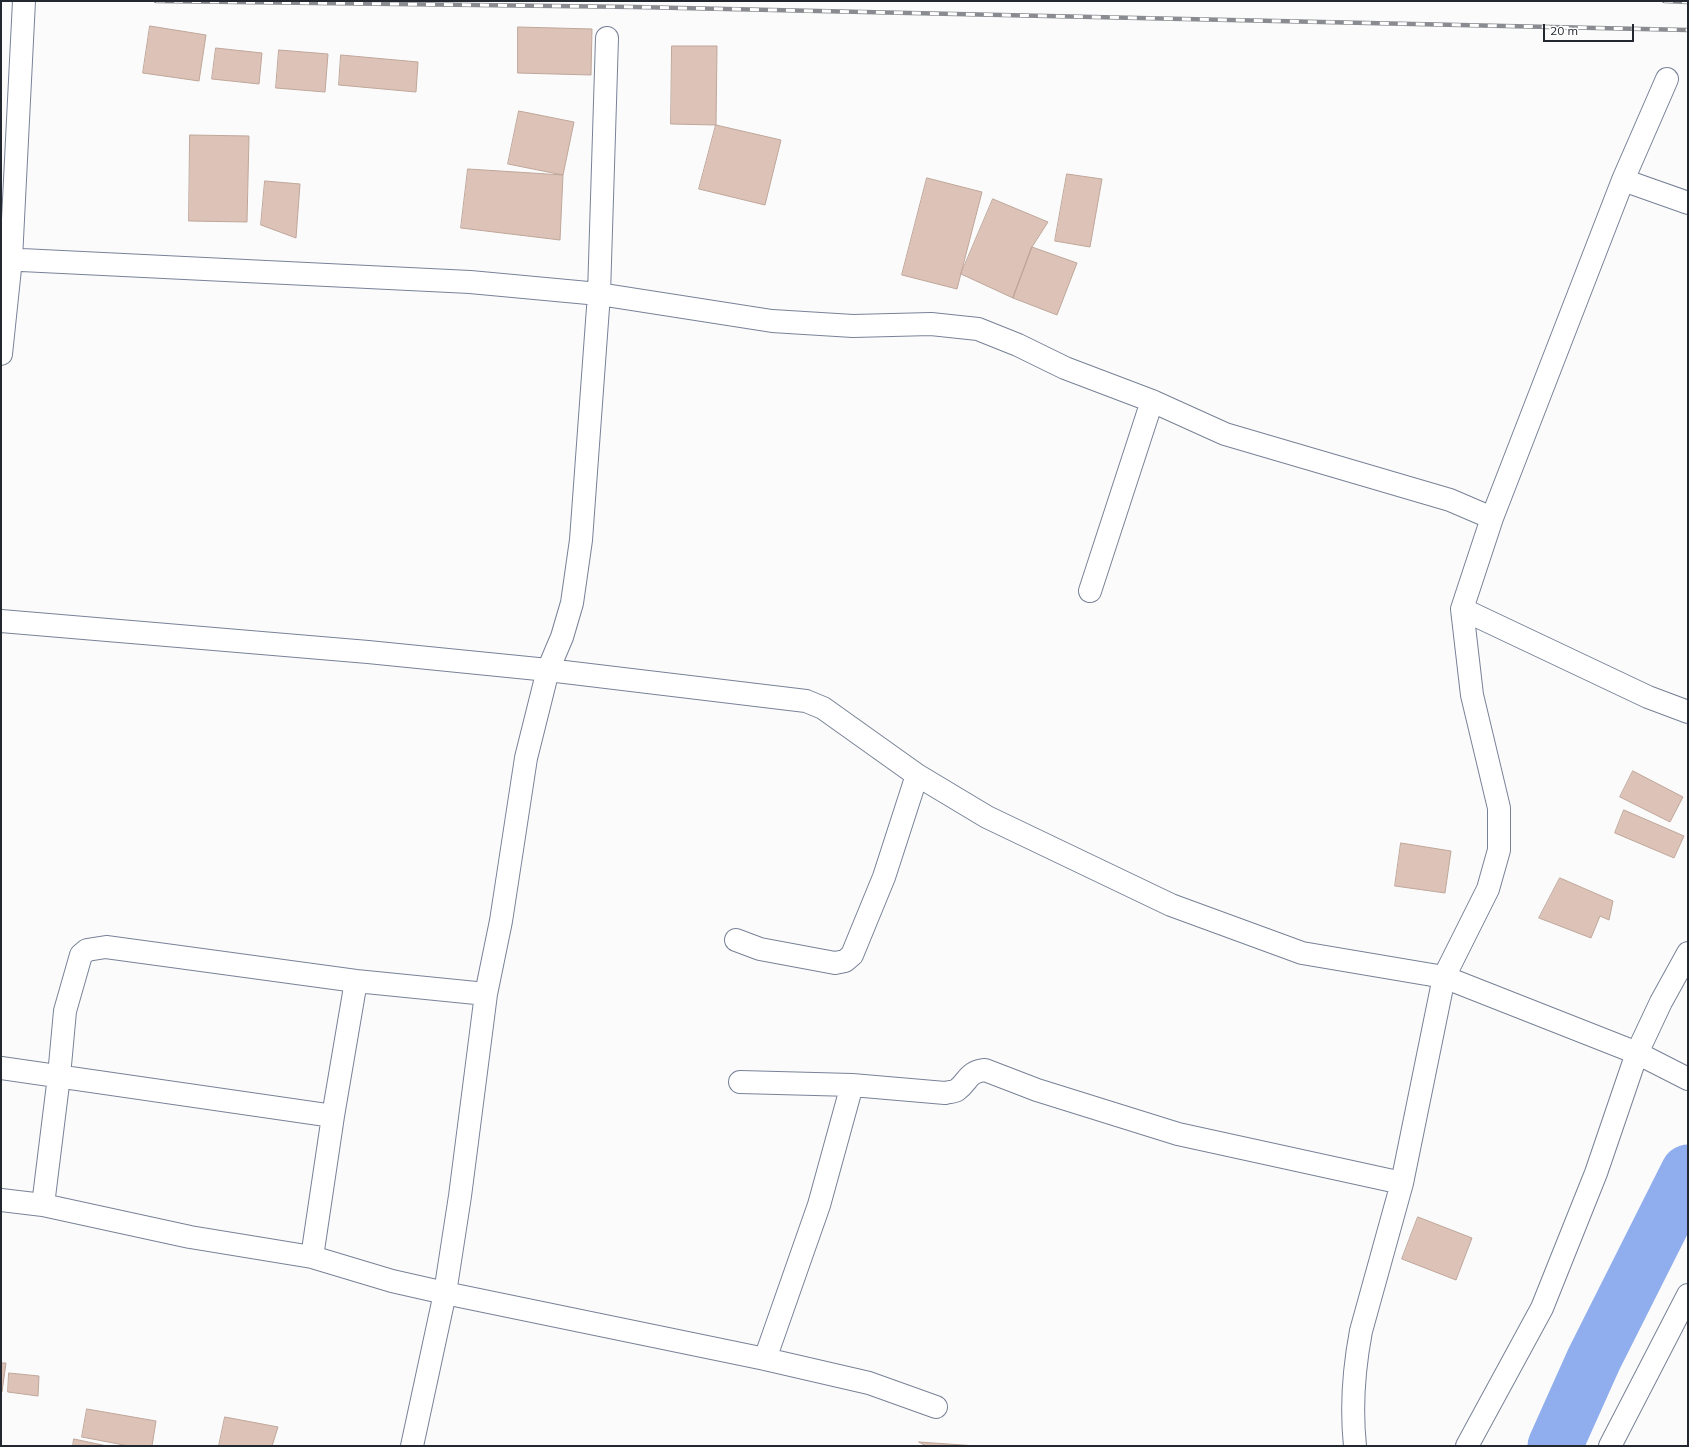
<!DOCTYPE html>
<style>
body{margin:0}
#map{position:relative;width:1689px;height:1447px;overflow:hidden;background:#fbfbfb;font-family:Mulish,sans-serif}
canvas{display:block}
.frame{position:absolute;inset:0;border:2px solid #232730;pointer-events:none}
.scale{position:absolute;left:1543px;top:24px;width:91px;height:18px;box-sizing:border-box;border:2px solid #232730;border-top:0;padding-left:5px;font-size:12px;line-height:14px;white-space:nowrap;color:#232730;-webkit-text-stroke:3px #fff;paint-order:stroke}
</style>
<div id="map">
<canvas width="1689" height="1447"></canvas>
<div class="frame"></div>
<div class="scale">20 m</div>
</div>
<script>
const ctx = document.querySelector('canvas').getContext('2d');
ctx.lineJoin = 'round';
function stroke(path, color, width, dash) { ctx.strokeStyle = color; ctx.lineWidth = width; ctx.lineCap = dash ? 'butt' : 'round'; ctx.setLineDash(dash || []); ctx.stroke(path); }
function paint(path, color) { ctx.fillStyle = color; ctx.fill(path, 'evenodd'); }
stroke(new Path2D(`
 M1555,1446L1594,1359L1688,1172`), '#90aeed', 55);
const building = new Path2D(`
 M150,26L206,35L199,81L143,73Z
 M518,27L592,29L591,75L518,73Z
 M672,46H717L716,125L671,124Z
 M216,48L262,53L259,84L212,79Z
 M279,50L328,54L325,92L276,88Z
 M341,55L418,62L416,92L339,85Z
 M519,111L574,122L563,175L508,164Z
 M716,125L781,140L765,205L699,189Z
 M190,135L249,136L247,222L189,221Z
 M468,169L563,175L560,240L461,228Z
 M1067,174L1102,179L1090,247L1055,241Z
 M927,178L982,192L957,289L902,275Z
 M265,181L300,184L296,238L261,225Z
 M993,199L1048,222L1032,247L1013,298L961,274Z
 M1032,247L1077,263L1057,315L1013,298Z
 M1633,771L1683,797L1670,822L1620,797Z
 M1624,810L1684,836L1674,858L1615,833Z
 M1401,843L1451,851L1445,893L1395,886Z
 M1560,878L1613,901L1609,920L1600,916L1591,938L1539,918Z
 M1418,1217L1472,1238L1456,1280L1402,1259Z
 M1,1363H6L2,1392L1,1391Z
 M9,1373L39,1376L38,1396L8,1392Z
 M87,1409L156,1421L152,1446H129L82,1437Z
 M225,1417L278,1427L272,1446H219Z
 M74,1439L107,1446H73Z
 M919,1442L977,1446H927Z`);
paint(building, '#ddc3b7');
stroke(building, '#bfa69a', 1);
const minor = new Path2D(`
 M1623,180L1688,203
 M1,259L470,282L599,294L772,321L853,326L931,324L978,329L1018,345L1065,368L1152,401L1225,434L1450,500L1492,518L1462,609L1472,695L1499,808V850L1488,889L1444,977L1402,1183L1361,1331C1354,1368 1351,1408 1355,1446
 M1,354L11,259L24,1
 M1492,518L1623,180L1667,79
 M1090,591L1152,401
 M1462,609L1648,697L1688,712
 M1,621L368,652L548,670L806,701L823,708L917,775L987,817L1171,905L1302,953L1444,977L1637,1053L1688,1079
 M736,940L760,949L835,963L845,961L852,955L884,877L917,775
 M1,1068L333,1116L312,1257
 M740,1082L852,1085L945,1093C948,1092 954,1092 957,1090C969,1081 967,1072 985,1070L1037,1090L1178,1134L1402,1183
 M333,1116L356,981
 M1,1200L43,1205L190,1237L312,1257L392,1281L445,1293L460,1196L486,994L501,921L526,758L548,670L562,637L572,603L581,540L599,294L607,38
 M43,1205L59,1076L65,1011L81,955L87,950L106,947L356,981L486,994
 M765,1359L819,1205L852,1085
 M412,1446L445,1293L765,1359L869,1383L936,1407
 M1467,1446L1542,1308L1596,1173L1637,1053L1661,1002L1688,953
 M1610,1446L1688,1295`);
stroke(minor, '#788297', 24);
stroke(minor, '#fff', 22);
const rail = new Path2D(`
 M156,1L635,7L1688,30
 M1664,1L1688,2`);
stroke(rail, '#898b90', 4.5);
stroke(rail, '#fff', 3, [9]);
</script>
